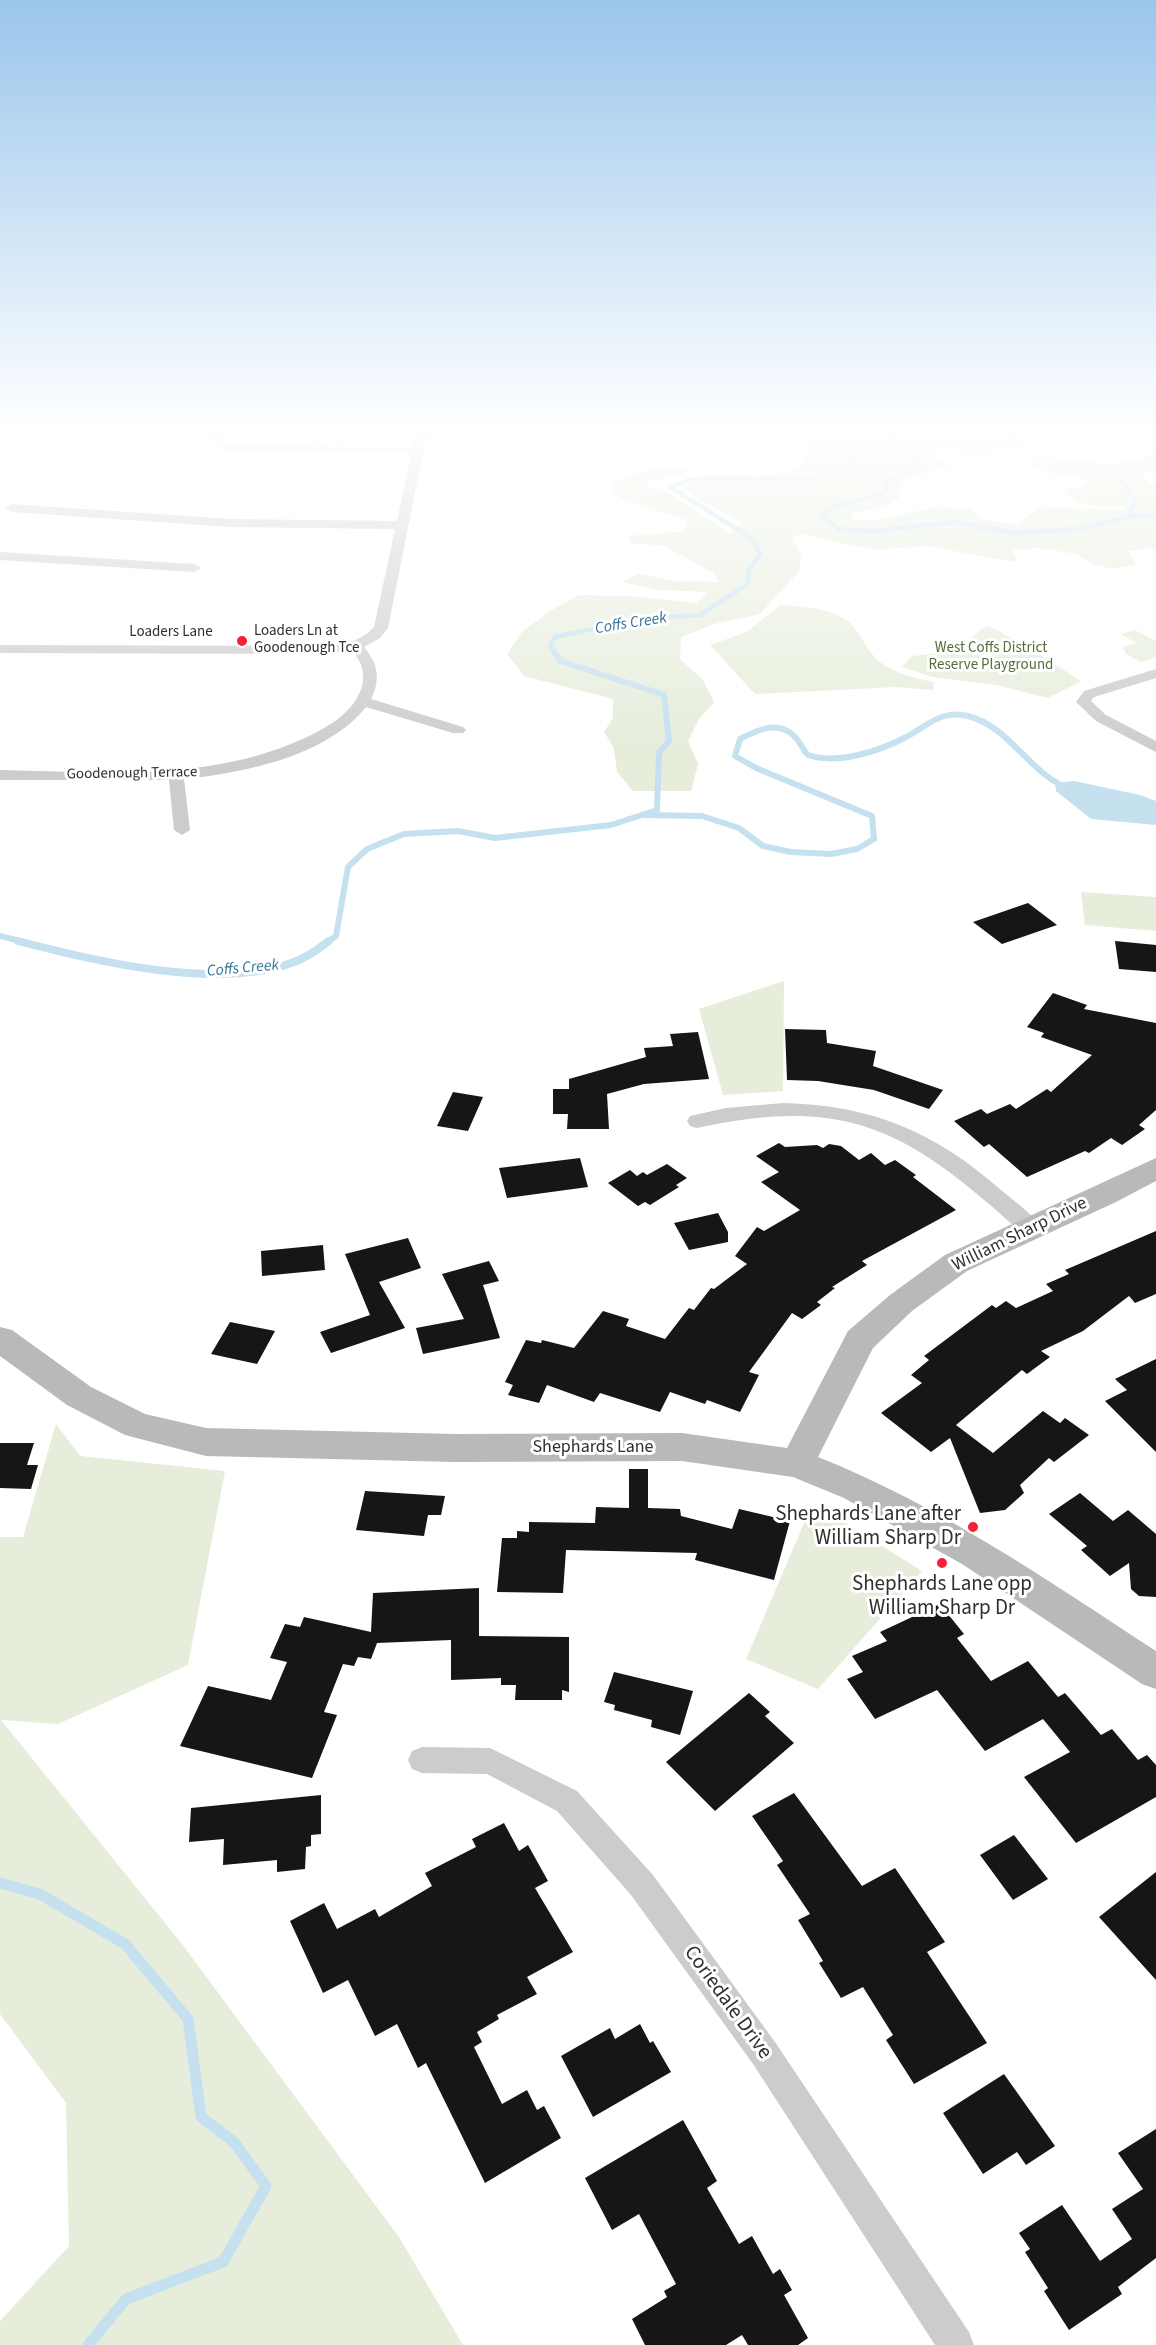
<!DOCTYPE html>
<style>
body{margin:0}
canvas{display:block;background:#fff}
</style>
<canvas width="1156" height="2345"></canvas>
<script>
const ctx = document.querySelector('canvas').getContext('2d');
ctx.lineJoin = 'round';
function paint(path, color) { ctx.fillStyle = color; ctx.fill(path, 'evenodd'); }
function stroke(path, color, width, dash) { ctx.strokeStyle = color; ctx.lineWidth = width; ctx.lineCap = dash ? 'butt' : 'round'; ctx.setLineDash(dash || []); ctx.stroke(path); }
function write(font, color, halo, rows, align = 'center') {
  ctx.font = font + ' "Source Sans 3",sans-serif'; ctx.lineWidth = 6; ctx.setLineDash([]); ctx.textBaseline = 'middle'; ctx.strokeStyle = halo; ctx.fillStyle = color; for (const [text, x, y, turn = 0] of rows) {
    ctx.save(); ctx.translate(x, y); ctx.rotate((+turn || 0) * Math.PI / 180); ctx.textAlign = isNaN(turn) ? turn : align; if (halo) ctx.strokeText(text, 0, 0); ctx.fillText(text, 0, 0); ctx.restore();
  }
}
paint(new Path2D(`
 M898,427H1023L1037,432C1023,451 987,454 965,452C952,451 944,448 932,454L950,466L914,476L901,484L900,497L884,507L851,513L854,520H879L934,507L972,509L979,519L1018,525L1038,507L1124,510V506C1100,507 1080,509 1063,490L1083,486L1087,479L1057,475L1028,465L1038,454L1109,465L1135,460L1156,451V470L1142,474L1149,484L1156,486V550L1150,548L1128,551L1136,564L1112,569L1092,564L1077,554L1039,548L1013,550L1017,562L926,546L874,550L801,534L792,538L801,556L799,571L760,614L714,624L681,637L680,659L703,680L714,702L699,719L688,741L698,764L691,791H633L617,772L614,748L604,732L613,718V699L524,676L507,654L522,632L550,611L579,595L628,596L696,603L708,592L657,590L623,582L638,574L676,581L719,582L714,574L665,546L631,543L628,536L684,531L688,521C663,510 637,508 614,494L611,482L662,466L687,468L684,474L647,481V487L669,493L730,534L742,522L697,499L682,486C691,482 701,477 709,476C742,471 792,489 809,451L805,439C835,428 867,432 898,427Z
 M780,605C801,607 825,607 843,618C858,627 862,641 872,654C885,671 913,678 934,682L933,690L896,687L755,694L710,645L747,632Z
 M989,626L1017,641L1042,646L1037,650L1039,654L1081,681L1048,698L996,685L932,677L902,667L912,656L956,651L983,628Z
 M1135,630L1156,641V657L1141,662L1126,654L1123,647L1136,643L1121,634Z
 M1081,892L1156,897V931L1085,925Z
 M784,981L783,1091L723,1095L699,1009Z
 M56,1424L80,1456L225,1471L188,1665L58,1724L1,1720L182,1944L399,2237L463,2345H0V2321L69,2246L66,2103L0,2014V1537H23Z
 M810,1509L834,1516L922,1571L818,1689L746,1659Z`), '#e6eddb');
paint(new Path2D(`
 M1074,781L1140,795L1156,801V825L1091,819L1056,791L1055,783Z`), '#c5e0ef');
stroke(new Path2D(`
 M886,447L892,438C933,441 972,449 1012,438L1007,427
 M1129,517L1156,515
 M557,655L550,646L555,637L634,620L700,615L748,584L749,569L761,554L750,537L670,487L692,479L806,480L848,464L854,449C881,444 903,449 924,468L888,479L885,493L835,507L821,515L838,529L873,531L954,522L1014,533L1079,529L1129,517L1136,501L1121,481L1131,464L1156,459`), '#c5e0ef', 4.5);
stroke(new Path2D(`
 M645,815L702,816L739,828L763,846L791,852L831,854L857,849L874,839L872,816L756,768L735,756L740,739C757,730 778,720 794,736C800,741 802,749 808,755C837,765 880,751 906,737C927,726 942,709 968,716C1008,726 1027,769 1063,786
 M0,936L24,942
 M327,942L336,936L348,867L367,849L404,834L458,831L495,838L611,825L657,810L659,753L669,741L664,695L561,661L555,653`), '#c5e0ef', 6);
stroke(new Path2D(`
 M18,941C94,961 218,991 294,962C307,958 318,949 329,941`), '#c5e0ef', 8);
stroke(new Path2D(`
 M0,1883L40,1894L125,1944L188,2019L201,2117L234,2142L266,2186L223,2262L126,2299L88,2345`), '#c5e0ef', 11);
paint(new Path2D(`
 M1028,903L1057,925L1002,944L973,922Z
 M1115,941L1156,945V972L1119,969Z
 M1053,993L1087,1005L1084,1009L1156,1023V1110L1139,1125L1145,1129L1122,1145L1111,1138L1089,1153L1085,1151L1027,1177L989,1144L984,1147L954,1121L981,1109L987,1114L1010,1104L1016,1109L1047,1089L1051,1092L1092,1055L1041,1037L1044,1033L1027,1027Z
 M785,1029L826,1030L827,1043L876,1051L873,1066L943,1090L929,1109L874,1090L818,1081L787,1080Z
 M698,1032L709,1079L644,1084L607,1094L609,1129H567L568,1114H553V1089H569V1079L646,1057L644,1048L673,1046L670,1034Z
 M453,1092L483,1097L468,1131L437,1126Z
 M779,1143L785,1147L817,1145L823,1148L829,1144L841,1146L859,1160L871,1153L885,1165L895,1160L916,1175L913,1177L956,1210L862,1261L867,1265L832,1287L835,1288L817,1302L821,1305L802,1319L792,1313L749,1372L759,1375L740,1412L707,1400L705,1404L670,1392L660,1412L600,1393L594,1402L547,1385L539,1403L508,1395L513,1385L505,1382L526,1340L541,1343L542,1340L574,1348L603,1311L629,1319L626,1326L665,1339L689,1308L694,1310L711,1288L714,1289L747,1264L735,1256L757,1227L764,1231L800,1210L761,1182L779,1172L756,1156Z
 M580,1158L588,1187L507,1198L499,1168Z
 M667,1164L687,1178L676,1185L679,1187L650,1205L645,1202L638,1206L608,1183L630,1170L637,1176L643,1172L647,1175Z
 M718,1213L728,1232V1242L689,1250L674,1223Z
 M1156,1231V1294L1135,1303L1129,1296L1083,1331L1041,1351L1050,1357L1027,1374L1022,1370L956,1425L993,1453L1043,1411L1060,1423L1065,1418L1089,1435L1054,1462L1049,1458L1020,1485L1024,1493L1005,1510L980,1513L950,1438L931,1452L881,1413L922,1383L911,1375L929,1360L924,1356L992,1305L996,1308L1006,1301L1016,1308L1053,1291L1046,1284L1069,1274L1065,1270Z
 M408,1238L421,1268L379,1282L405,1328L331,1353L320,1332L370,1315L345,1254Z
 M323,1245L325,1270L262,1276L261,1251Z
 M489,1261L499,1281L483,1285L500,1338L423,1354L416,1328L464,1319L442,1274Z
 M230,1322L275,1331L257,1364L211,1354Z
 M1156,1359V1452L1105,1401L1127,1390L1115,1379Z
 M0,1443H34L27,1465H38L31,1489L0,1488Z
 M629,1469H648V1508L680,1509L681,1516L732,1529L739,1509L790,1521L774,1580L695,1560L697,1553L566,1550L563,1593L497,1592L502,1538H517V1531L529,1532V1522L595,1523L596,1507L629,1508Z
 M365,1491L445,1496L441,1515H428L424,1536L356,1530Z
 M1080,1493L1113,1521L1128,1510L1156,1534V1597L1139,1596L1131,1589L1129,1563L1110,1576L1081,1550L1087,1546L1049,1514Z
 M479,1588V1636L569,1637V1692L562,1690V1700H515L516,1685H501V1678L451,1680V1640L377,1643L371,1659L358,1657L354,1666L343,1664L324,1712L337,1715L312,1778L180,1746L208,1686L271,1700L287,1662L270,1658L285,1624L300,1627L304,1617L371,1632L373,1593Z
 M940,1604L964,1634L957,1638L991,1681L1028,1661L1058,1697L1065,1693L1101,1735L1112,1729L1138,1760L1147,1755L1156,1765V1797L1076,1843L1024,1777L1070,1752L1043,1719L985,1751L937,1690L875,1719L847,1679L863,1672L852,1656L887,1641L880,1632Z
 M614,1672L693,1691L680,1735L651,1727L652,1720L614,1710L615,1705L604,1702Z
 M749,1693L770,1712L765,1716L794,1743L715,1811L666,1762Z
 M794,1793L862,1886L895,1868L945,1942L927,1952L987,2043L914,2084L886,2040L893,2035L863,1987L841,1998L819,1963L823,1961L798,1920L810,1914L777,1865L783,1861L752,1816Z
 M321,1795V1834L311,1835V1846L306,1847L305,1869L277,1872V1860L223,1865L224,1839L189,1842L191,1808Z
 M504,1823L519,1851L528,1845L548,1881L535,1888L573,1952L527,1977L537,1994L497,2015L499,2019L477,2032L482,2042L474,2047L502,2104L527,2090L537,2110L544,2106L561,2138L485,2183L426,2063L418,2068L397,2024L375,2036L348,1980L323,1993L290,1921L324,1903L337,1929L375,1909L379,1917L432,1886L425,1873L476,1847L472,1839Z
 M1014,1835L1048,1879L1013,1900L980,1855Z
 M1156,1872V1980L1099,1917Z
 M640,2024L650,2043L653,2041L671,2072L593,2117L561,2056L610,2028L615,2039Z
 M1004,2074L1055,2146L1026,2165L1017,2152L983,2174L943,2113Z
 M683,2120L717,2181L707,2188L739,2244L752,2236L773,2274L780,2269L792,2290L784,2295L808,2338L798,2345H748L742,2335L726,2345H645L632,2319L667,2297L664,2291L676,2284L639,2214L612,2230L585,2178Z
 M1156,2129V2258L1118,2287L1122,2294L1069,2330L1044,2291L1048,2288L1025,2252L1030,2249L1019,2233L1062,2205L1100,2261L1132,2239L1112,2209L1143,2189L1118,2153Z`), '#161616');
paint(new Path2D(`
 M218,427H228L223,439L230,444L238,446L412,447L417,427H427V431H557L627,427L621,430L557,437H426L388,628L380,638L364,647C378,664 381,679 371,699L463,727L466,730L463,733H453L366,707C327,756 244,773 184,779L190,830L182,835L174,830L169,780H0V770C103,772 209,782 305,738C324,729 348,716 358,696C367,680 364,664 352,651L321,654L0,653V645L321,646C341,644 360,643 374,627L395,529L231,527L11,512L5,508L11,504L231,519L397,521L411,453L231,452L219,448L211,439Z
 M0,552L194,564L201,568L194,572L0,560Z
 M1156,669V678L1094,697L1091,701L1106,715L1156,741V752L1096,721L1076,702L1084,691Z
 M783,1103C872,1105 935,1132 1001,1190C1014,1201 1032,1213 1041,1228L1038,1233L1030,1236L1022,1233C911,1133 851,1094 697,1128L690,1126L687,1121L690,1116L726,1108Z
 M422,1747L490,1748L577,1791L653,1875L775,2042L969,2332L974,2345H935L753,2064L631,1895L557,1811L487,1774L422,1773L412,1769L408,1760L412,1751Z`), '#ccc');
paint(new Path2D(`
 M1156,1158V1181L1116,1202L967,1271L912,1311L873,1348L818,1457C939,1505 1047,1580 1156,1651V1689L1142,1684L962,1564L844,1498L793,1477L682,1461L455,1462L206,1456L125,1435L67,1405L0,1356V1327L12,1330L91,1387L145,1414L206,1428L455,1434L682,1433L787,1448L848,1331L890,1295L945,1255Z`), '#b9b9b9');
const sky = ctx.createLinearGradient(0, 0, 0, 755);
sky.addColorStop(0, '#9ac6eb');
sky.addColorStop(0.57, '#fff');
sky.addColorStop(1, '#ffffff00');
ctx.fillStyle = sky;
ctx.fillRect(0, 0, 1156, 755);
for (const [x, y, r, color] of [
 [242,641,6,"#f52139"],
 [973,1527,6,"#f52139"],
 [942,1563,6,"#f52139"]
]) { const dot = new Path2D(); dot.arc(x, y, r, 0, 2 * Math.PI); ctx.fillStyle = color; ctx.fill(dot); stroke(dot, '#fff', 2); }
write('15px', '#2f2f2f', '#fff', [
 ["Loaders Ln at",254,632],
 ["Goodenough Tce",254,649]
], 'left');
write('15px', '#2f2f2f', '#fff', [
 ["Loaders Lane",171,633],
 ["Goodenough Terrace",132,774,-1]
]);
write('15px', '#536f38', '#fff', [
 ["West Coffs District",991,649],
 ["Reserve Playground",991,666]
]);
write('italic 16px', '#357699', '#fff', [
 ["Coffs Creek",631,624,-9],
 ["Coffs Creek",243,969,-5]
]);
write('18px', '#2f2f2f', '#fff', [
 ["William Sharp Drive",1020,1235,-26],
 ["Shephards Lane",593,1448]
]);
write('21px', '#2f2f2f', '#fff', [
 ["Shephards Lane after",961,1515],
 ["William Sharp Dr",961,1539],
 ["Shephards Lane opp",942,1585,"center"],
 ["William Sharp Dr",942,1609,"center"]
], 'right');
write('21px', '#2f2f2f', '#fff', [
 ["Coriedale Drive",727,2003,54]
]);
</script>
